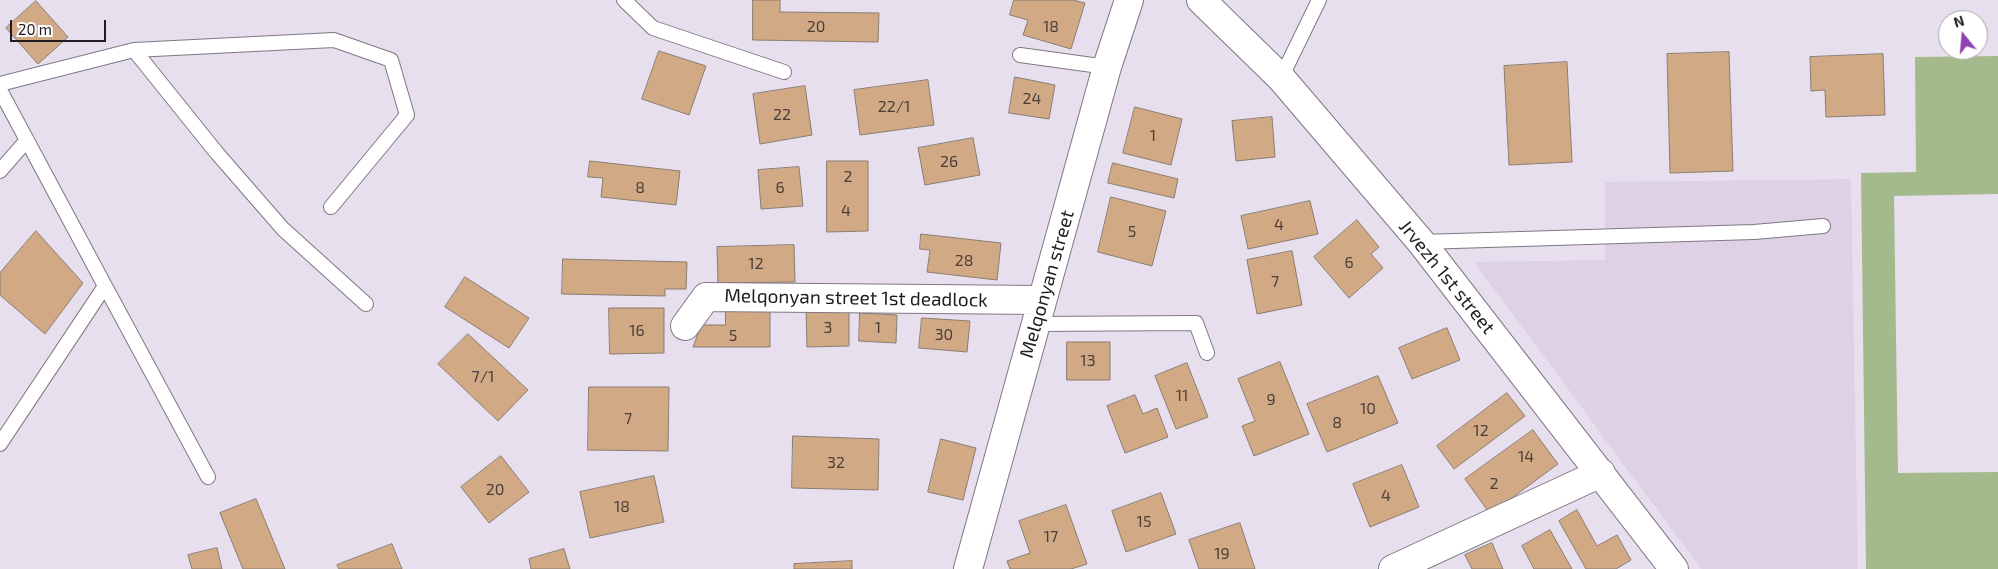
<!DOCTYPE html>
<style>
body{margin:0}
#map{position:relative;width:1998px;height:569px;overflow:hidden;background:#e8dfee;font-family:"Exo 2",sans-serif}
canvas{display:block}
.north{position:absolute;left:1938px;top:10px;width:50px;height:50px;box-sizing:border-box;background:#fff;border:1px solid #a6a4a7;border-radius:50%;rotate:343deg;font-size:14px;font-weight:700;line-height:20px;text-align:center;color:#201c22}
.north::after{content:'';display:block;margin:auto;width:18px;height:22px;background:#9141b1;clip-path:polygon(50% 0,100% 100%,50% 72%,0 100%)}
.scale{position:absolute;left:10px;top:20px;width:96px;height:22px;box-sizing:border-box;border:2px solid #201c22;border-top:0;padding-left:6px;font-size:15px;line-height:18px;white-space:nowrap;color:#201c22;-webkit-text-stroke:4px #fff;paint-order:stroke}
</style>
<div id="map">
<canvas width="1998" height="569"></canvas>
<div class="north">N</div>
<div class="scale">20 m</div>
</div>
<script>
const ctx = document.querySelector('canvas').getContext('2d');
ctx.lineJoin = 'round';
function paint(path, color) { ctx.fillStyle = color; ctx.fill(path, 'evenodd'); }
function stroke(path, color, width, dash) { ctx.strokeStyle = color; ctx.lineWidth = width; ctx.lineCap = dash ? 'butt' : 'round'; ctx.setLineDash(dash || []); ctx.stroke(path); }
function write(font, color, halo, rows, align = 'center') {
  ctx.font = font + ' "Exo 2",sans-serif'; ctx.lineWidth = 5; ctx.setLineDash([]); ctx.textBaseline = 'middle'; ctx.strokeStyle = halo; ctx.fillStyle = color; for (const [text, x, y, turn = 0] of rows) {
    ctx.save(); ctx.translate(x, y); ctx.rotate((+turn || 0) * Math.PI / 180); ctx.textAlign = isNaN(turn) ? turn : align; if (halo) ctx.strokeText(text, 0, 0); ctx.fillText(text, 0, 0); ctx.restore();
  }
}
paint(new Path2D(`
 M1851,179L1858,569H1701L1474,262L1605,260V182Z`), '#ded1e6');
paint(new Path2D(`
 M1998,56V194L1894,196L1898,473L1998,472V569H1866L1861,173L1916,172L1915,57Z`), '#a5ba8c');
const building = new Path2D(`
 M753,0H780V12L879,13L878,42L753,40Z
 M1014,0H1073L1085,3L1071,49L1023,35L1028,20L1010,15Z
 M36,1L68,37L38,64L6,28Z
 M659,51L706,66L689,115L642,99Z
 M1729,52L1733,171L1670,173L1667,54Z
 M1883,54L1885,115L1826,117L1825,90L1811,91L1810,57Z
 M1567,62L1572,162L1509,165L1504,66Z
 M1015,77L1055,85L1049,119L1009,113Z
 M928,80L934,125L860,135L854,90Z
 M805,86L812,135L760,144L753,94Z
 M1135,107L1182,119L1171,165L1123,153Z
 M1272,117L1275,157L1236,161L1232,121Z
 M973,138L980,175L925,185L918,148Z
 M590,161L680,171L676,205L601,197L603,178L588,177Z
 M827,161H868V231L827,232Z
 M1113,163L1178,179L1174,198L1108,183Z
 M799,167L803,206L761,209L758,170Z
 M1111,197L1166,211L1152,266L1098,252Z
 M1310,201L1318,234L1248,249L1241,216Z
 M1357,220L1379,247L1371,254L1383,268L1349,298L1314,257Z
 M36,231L83,283L45,334L0,295V273Z
 M921,234L1001,243L997,280L927,272L930,250L920,249Z
 M794,245L795,282L718,283L717,247Z
 M1292,251L1302,305L1257,314L1247,260Z
 M563,259L687,262L686,289H665V296L562,294Z
 M465,277L529,318L509,348L445,307Z
 M726,305L770,306V347H693L701,325H725Z
 M609,308H664V353L610,354Z
 M849,309V346L807,347L806,310Z
 M860,313L897,315L896,343L859,341Z
 M922,318L970,321L967,352L919,348Z
 M1447,328L1460,360L1412,379L1399,348Z
 M468,334L528,390L498,421L438,364Z
 M1067,342H1110V380H1067Z
 M1280,362L1309,434L1254,456L1242,426L1255,421L1238,379Z
 M1187,363L1208,417L1176,429L1155,376Z
 M1378,376L1398,423L1327,452L1307,404Z
 M589,387H669L668,451L588,450Z
 M1507,393L1525,416L1454,469L1437,446Z
 M1135,395L1143,414L1157,408L1168,437L1125,453L1107,406Z
 M1533,430L1558,464L1490,514L1465,479Z
 M793,436L879,439L878,490L792,488Z
 M941,439L976,448L963,500L928,492Z
 M501,456L529,492L489,523L461,487Z
 M1402,465L1419,507L1370,527L1353,484Z
 M654,476L664,522L590,538L580,492Z
 M1161,493L1176,534L1126,552L1112,511Z
 M256,499L285,569H243L220,513Z
 M1066,505L1087,564L1071,569H1010L1007,561L1030,553L1019,521Z
 M1577,510L1597,546L1617,535L1631,560L1616,569H1586L1559,521Z
 M1240,523L1255,569H1199L1189,540Z
 M1550,530L1572,569H1534L1522,546Z
 M1492,543L1503,569H1472L1465,555Z
 M392,544L402,569H339L337,565Z
 M217,548L222,569H192L188,555Z
 M564,549L570,569H531L529,559Z
 M852,561V569H794V564Z`);
paint(building, '#d1a984');
stroke(building, '#897d72', 1);
const lane = new Path2D(`
 M624,0L653,28L784,72
 M134,50L216,152L283,229L366,304
 M1020,55L1107,67
 M1281,78L1319,0
 M0,84L134,50L334,40L391,60L407,115L331,207
 M0,90L105,286L0,444
 M0,171L27,140
 M1421,242L1754,232L1823,226
 M105,286L208,477
 M1035,324L1196,323L1207,353`);
const street = new Path2D(`
 M1201,0L1281,78L1421,242L1674,569
 M685,326L706,297L1042,300
 M968,569L1107,67L1129,0
 M1393,569L1601,473`);
stroke(lane, '#7f7784', 16);
stroke(street, '#7f7784', 30);
stroke(lane, '#fff', 14);
stroke(street, '#fff', 28);
write('16px', '#4c3f3a', null, [
 ["20",816,27],
 ["18",1051,27],
 ["24",1032,99],
 ["22/1",894,107],
 ["22",782,115],
 ["1",1153,136],
 ["26",949,162],
 ["2",848,177],
 ["8",640,188],
 ["6",780,188],
 ["4",846,211],
 ["4",1279,225],
 ["5",1132,232],
 ["28",964,261],
 ["6",1349,263],
 ["12",756,264],
 ["7",1275,282],
 ["3",828,328],
 ["1",878,328],
 ["16",637,331],
 ["30",944,335],
 ["5",733,336],
 ["13",1088,361],
 ["7/1",483,377],
 ["11",1182,396],
 ["9",1271,400],
 ["10",1368,409],
 ["7",628,419],
 ["8",1337,423],
 ["12",1481,431],
 ["14",1526,457],
 ["32",836,463],
 ["2",1494,484],
 ["20",495,490],
 ["4",1386,496],
 ["18",622,507],
 ["15",1144,522],
 ["17",1051,537],
 ["19",1222,554]
]);
write('19px', '#201c22', '#fff', [
 ["Jrvezh 1st street",1447,277,51],
 ["Melqonyan street",1047,284,-74],
 ["Melqonyan street 1st deadlock",856,298,1]
]);
</script>
